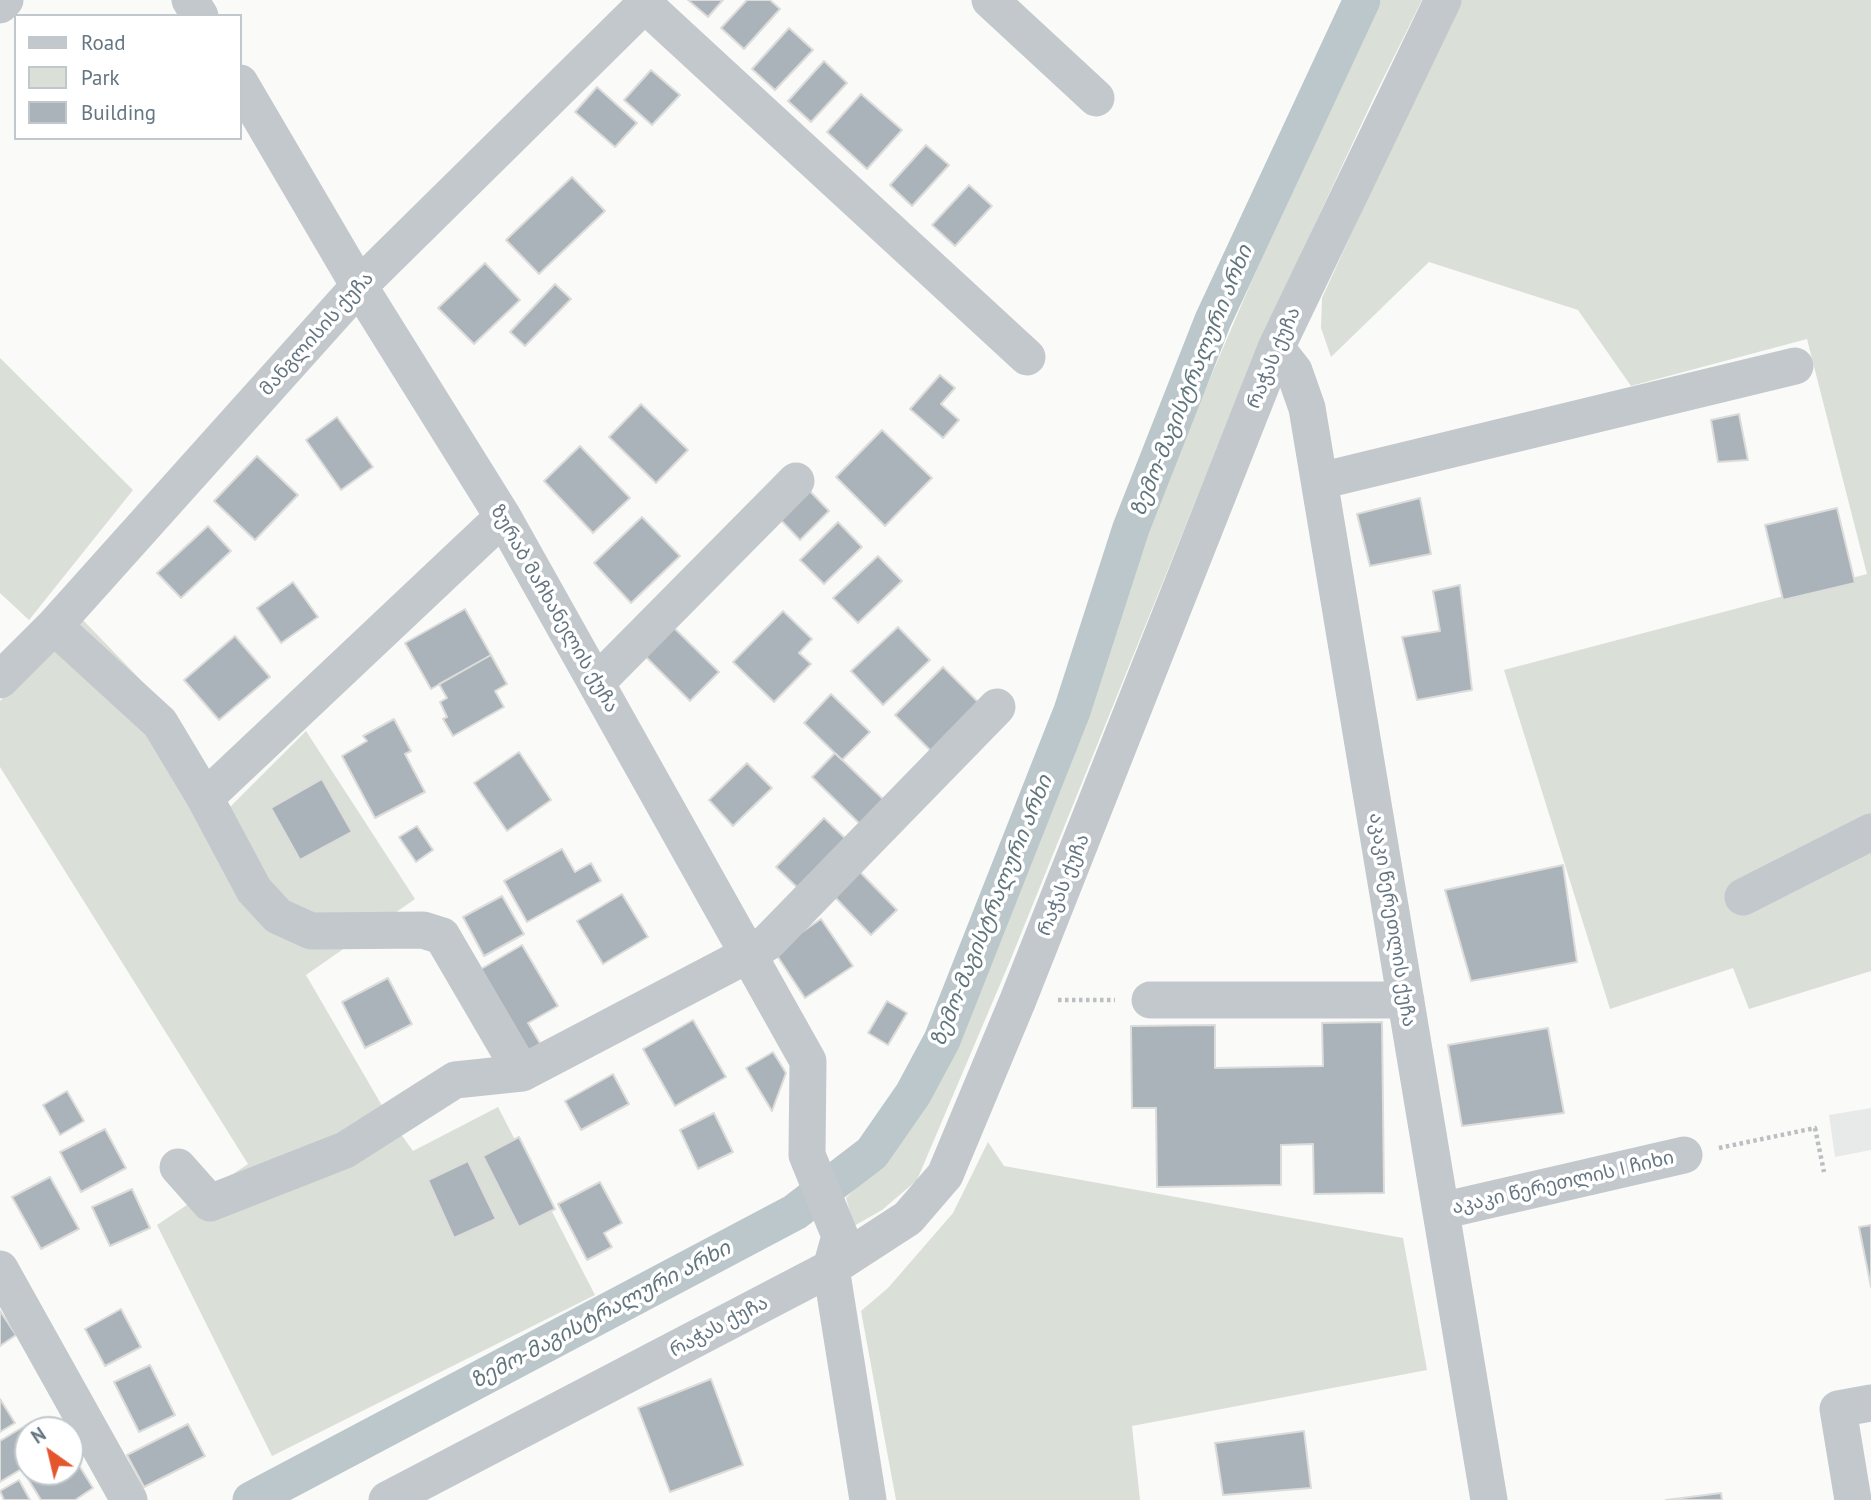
<!DOCTYPE html>
<meta charset="utf-8">
<style>
body{margin:0}
#map{position:relative;width:1871px;height:1500px;overflow:hidden;background:#fafaf8;font-family:"PT Sans",sans-serif}
canvas{display:block}
.legend{position:absolute;left:14px;top:14px;width:228px;height:126px;box-sizing:border-box;background:#fff;border:2px solid #c1c8cd;margin:0;padding:9px 12px;list-style:none;font-size:21px;color:#657683}
.legend li{display:flex;align-items:center;gap:14px;height:35px}
.legend b{width:35px;border:2px solid #c1c8cd}
.north{position:absolute;left:14px;top:1416px;width:70px;height:70px;box-sizing:border-box;background:#fff;border:2px solid #c1c8cd;border-radius:50%;rotate:326deg;font-size:19px;font-weight:700;line-height:28px;text-align:center;color:#657683}
.north::after{content:'';display:block;margin:auto;width:24px;height:32px;background:#e4572e;clip-path:polygon(50% 0,100% 100%,50% 72%,0 100%)}
</style>
<div id="map">
<canvas width="1871" height="1500"></canvas>
<ul class="legend">
<li><b style="height:9px;background:#c3c8cc"></b>Road</li>
<li><b style="height:19px;background:#dadfd7"></b>Park</li>
<li><b style="height:19px;background:#aab3b9"></b>Building</li>
</ul>
<div class="north">N</div>
</div>
<script>
const ctx = document.querySelector('canvas').getContext('2d');
ctx.lineJoin = 'round';
function paint(path, color) { ctx.fillStyle = color; ctx.fill(path, 'evenodd'); }
function stroke(path, color, width, dash) { ctx.strokeStyle = color; ctx.lineWidth = width; ctx.lineCap = dash ? 'butt' : 'round'; ctx.setLineDash(dash || []); ctx.stroke(path); }
function write(font, color, halo, rows, align = 'center') {
  ctx.font = font + ' "PT Sans","Noto Sans Georgian",sans-serif'; ctx.lineWidth = 7; ctx.setLineDash([]); ctx.textBaseline = 'middle'; ctx.strokeStyle = halo; ctx.fillStyle = color; for (const [text, x, y, turn = 0] of rows) {
    ctx.save(); ctx.translate(x, y); ctx.rotate((+turn || 0) * Math.PI / 180); ctx.textAlign = isNaN(turn) ? turn : align; if (halo) ctx.strokeText(text, 0, 0); ctx.fillText(text, 0, 0); ctx.restore();
  }
}
paint(new Path2D(`
 M1871,1108V1150L1835,1157L1829,1115Z`), '#e8e9e9');
paint(new Path2D(`
 M1381,0H1422L1374,97L1256,351L1010,961L917,1180L882,1210L854,1226L846,1198L895,1148L963,1020L1149,521L1253,278Z
 M1458,0H1871V971L1749,1009L1733,968L1610,1009L1504,670L1867,574L1807,339L1631,386L1578,310L1429,262L1331,357L1321,328L1322,298Z
 M0,358L133,490L29,620L0,593Z
 M83,620L162,702L227,810L306,731L415,899L306,975L388,1116L413,1151L498,1107L595,1295L272,1456L157,1225L248,1164L0,767V701Z
 M988,1142L1004,1166L1403,1238L1427,1370L1132,1426L1140,1500H896L861,1311L888,1288L953,1213Z`), '#dadfd7');
stroke(new Path2D(`
 M251,1500L795,1212L872,1153L913,1094L942,1040L1072,711L1131,528L1213,320L1362,0`), '#bbc7cb', 37);
const building = new Path2D(`
 M688,0H723L708,17Z
 M747,0H770L780,9L744,49L721,28Z
 M789,28L813,50L775,90L752,69Z
 M824,61L847,83L811,122L788,101Z
 M651,70L680,95L652,125L624,100Z
 M597,87L637,123L615,147L575,112Z
 M861,94L902,130L867,169L827,132Z
 M926,145L949,165L912,206L890,185Z
 M572,177L605,211L539,274L506,240Z
 M969,185L992,206L955,246L932,225Z
 M485,263L520,300L474,344L438,308Z
 M555,284L571,299L525,346L510,332Z
 M940,375L955,388L941,404L959,420L943,438L910,409Z
 M641,404L688,450L656,483L609,437Z
 M1739,414L1748,460L1718,462L1711,420Z
 M337,417L373,467L341,490L306,440Z
 M882,430L932,478L885,526L836,477Z
 M580,446L630,498L593,533L544,481Z
 M257,456L298,495L255,540L214,501Z
 M805,486L829,511L800,540L776,515Z
 M1420,498L1431,554L1370,566L1357,514Z
 M1837,508L1855,583L1783,600L1765,525Z
 M642,517L680,556L631,603L594,563Z
 M838,522L862,547L824,584L800,560Z
 M208,526L231,551L181,598L157,573Z
 M878,556L902,581L858,623L833,598Z
 M293,582L318,617L281,643L257,608Z
 M1460,585L1472,690L1417,700L1402,637L1440,631L1433,591Z
 M465,609L491,655L431,689L405,643Z
 M783,611L812,639L799,653L811,664L774,702L733,662Z
 M670,624L719,672L690,701L642,653Z
 M898,627L930,660L883,705L851,671Z
 M235,636L270,677L219,720L184,680Z
 M491,655L507,684L495,691L504,707L453,736L443,719L447,717L440,702L447,698L439,684Z
 M943,667L980,704L932,752L895,715Z
 M831,694L870,732L842,760L804,723Z
 M394,719L411,751L405,754L425,792L375,818L342,756L367,741L363,736Z
 M519,752L551,800L507,831L474,783Z
 M835,753L886,802L863,827L812,777Z
 M747,763L772,788L733,826L709,800Z
 M322,779L352,832L300,860L271,808Z
 M824,818L851,844L803,893L776,867Z
 M417,826L433,850L416,862L399,837Z
 M562,849L575,872L591,863L601,881L527,922L504,881Z
 M1563,865L1577,962L1471,981L1445,890Z
 M858,870L897,910L871,935L832,894Z
 M622,894L648,937L603,964L577,921Z
 M502,896L524,934L484,956L463,917Z
 M821,919L853,966L805,998L774,951Z
 M522,945L558,1006L528,1023L547,1055L529,1064L476,972Z
 M388,978L412,1024L365,1048L342,1002Z
 M887,1001L907,1013L888,1045L868,1033Z
 M693,1020L726,1077L675,1106L643,1049Z
 M1382,1022L1384,1193L1314,1194L1313,1144L1281,1145V1185L1157,1187L1156,1108H1132L1131,1026L1215,1025V1068L1323,1066L1322,1023Z
 M1548,1028L1564,1113L1462,1126L1448,1045Z
 M773,1052L786,1073L772,1111L746,1068Z
 M613,1074L629,1104L581,1130L565,1101Z
 M67,1091L84,1121L60,1135L43,1105Z
 M714,1113L733,1152L698,1169L680,1130Z
 M105,1129L126,1168L81,1192L60,1152Z
 M519,1137L555,1209L519,1227L483,1156Z
 M468,1161L496,1219L454,1238L428,1180Z
 M50,1177L79,1229L41,1249L12,1197Z
 M600,1182L622,1223L604,1233L612,1247L587,1260L558,1204Z
 M132,1189L150,1228L110,1246L92,1207Z
 M1871,1225V1287L1859,1227Z
 M121,1309L141,1347L105,1366L85,1329Z
 M0,1311L16,1335L0,1346Z
 M150,1365L175,1415L139,1432L114,1382Z
 M711,1379L743,1465L670,1492L638,1408Z
 M0,1399L15,1423L0,1432Z
 M28,1424L31,1430H28V1465L0,1482V1441Z
 M188,1424L205,1456L144,1487L127,1455Z
 M1304,1431L1311,1488L1223,1495L1215,1443Z
 M70,1451L93,1488L75,1500H41L25,1474L28,1472H70Z
 M19,1480L30,1500H4L0,1491Z
 M1721,1493L1722,1500H1666Z`);
paint(building, '#aab3b9');
stroke(building, '#dcdcda', 2);
stroke(new Path2D(`
 M1058,1000H1115
 M1719,1148L1815,1128L1824,1172`), '#bbbfc2', 4.5, [3.5, 3.5]);
stroke(new Path2D(`
 M190,0L200,16
 M990,0L1096,98
 M644,4L1027,357
 M0,5L5,0
 M240,83L359,286L503,517L808,1061L807,1155L840,1236L831,1268L868,1500
 M1276,348L1294,371L1307,408L1489,1500
 M1320,481L1795,366
 M54,626L160,723L205,798L254,890L278,916L311,931L423,930L442,936L522,1073
 M0,680L54,626L359,286L649,0
 M596,683L796,481
 M205,798L503,517
 M1743,897L1871,832
 M1150,1000H1406
 M178,1167L210,1203L345,1150L455,1080L522,1073L749,954L768,942L997,707
 M1441,1211L1684,1155
 M0,1269L129,1500
 M387,1500L831,1268L908,1218L945,1175L1018,1000L1276,348L1443,0
 M1853,1500L1838,1409L1871,1403`), '#c3c8cc', 37);
write('19px', '#657683', '#fff', [
 ["მანგლისის ქუჩა",317,334,-48],
 ["რაჭას ქუჩა",1274,358,-67],
 ["ზურაბ მაჩხანელის ქუჩა",554,609,60],
 ["რაჭას ქუჩა",1064,885,-68],
 ["აკაკი წერეთლის ქუჩა",1392,920,81],
 ["აკაკი წერეთლის I ჩიხი",1563,1183,-13],
 ["რაჭას ქუჩა",719,1327,-28]
]);
write('italic 21px', '#60757c', '#fff', [
 ["ზემო-მაგისტრალური არხი",1192,381,-68],
 ["ზემო-მაგისტრალური არხი",992,911,-68],
 ["ზემო-მაგისტრალური არხი",601,1315,-28]
]);
</script>
